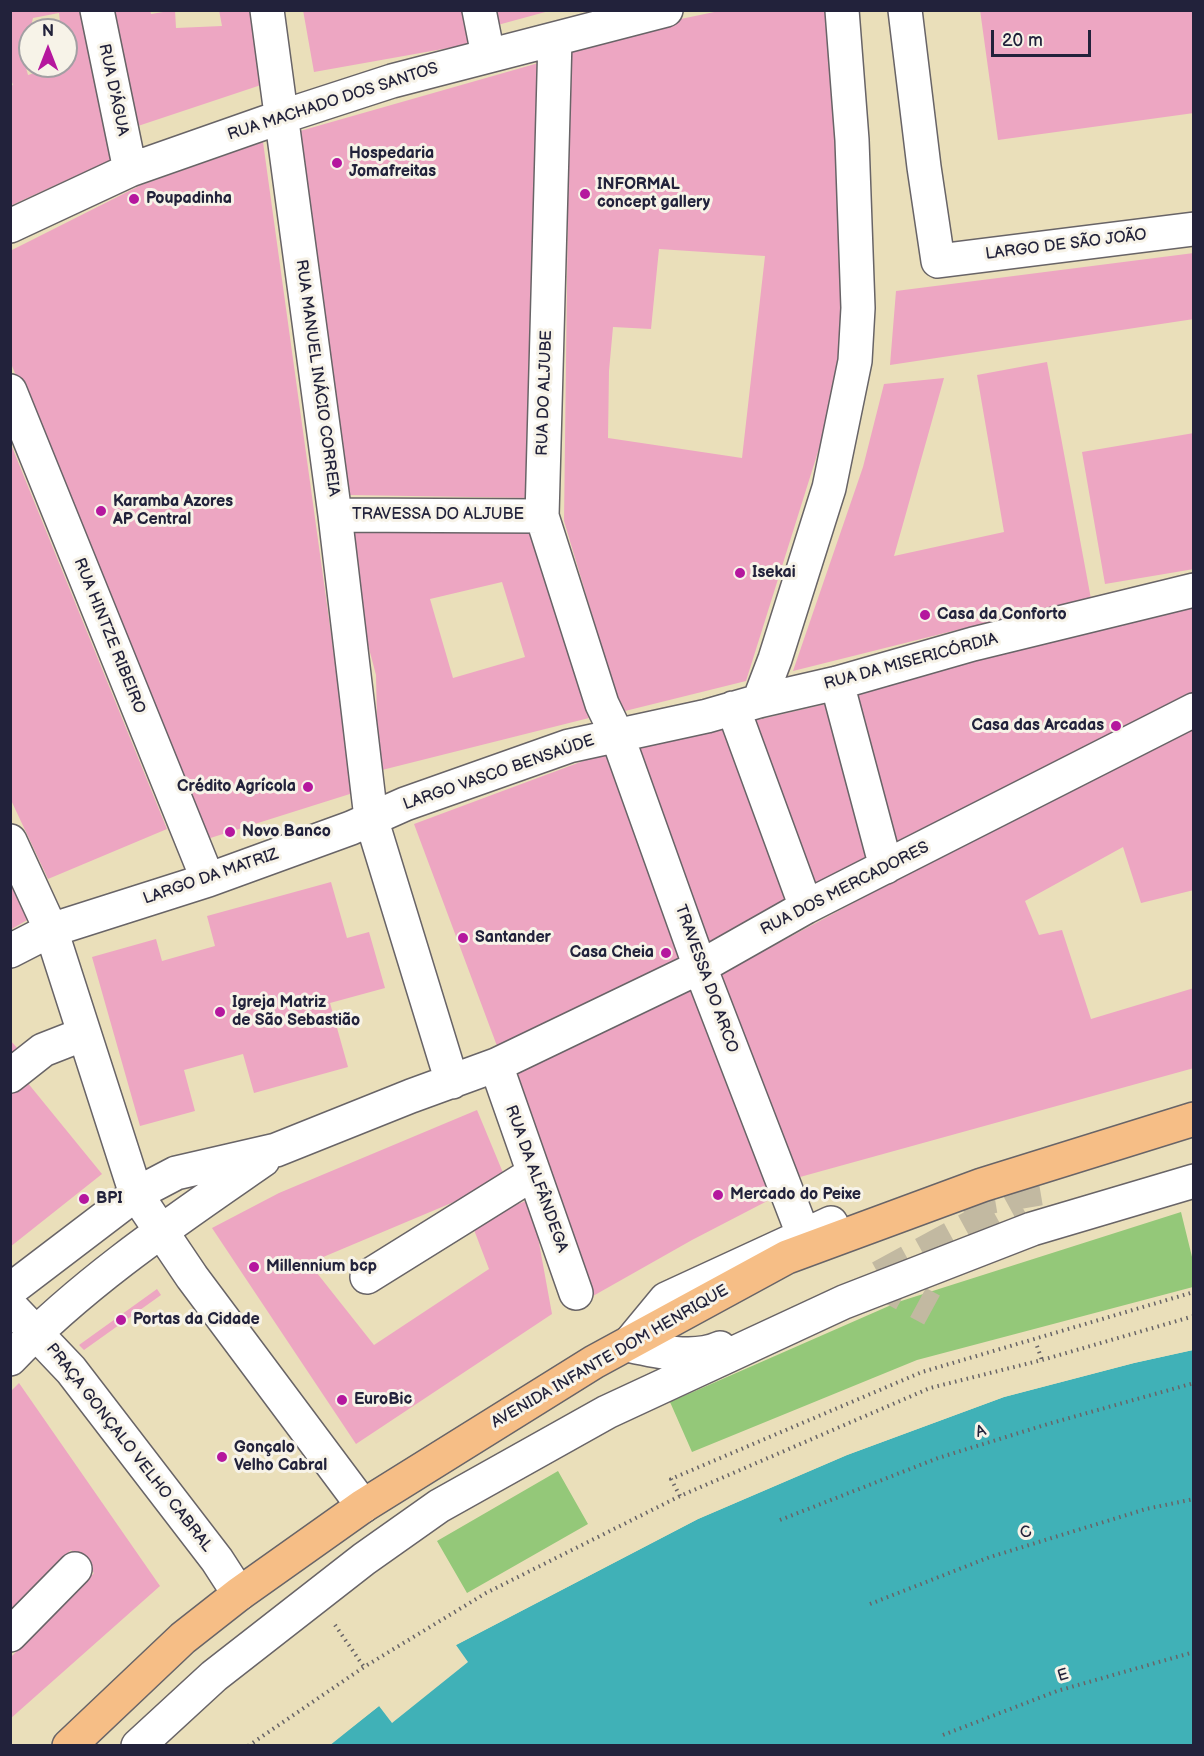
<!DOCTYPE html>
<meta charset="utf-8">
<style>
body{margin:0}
#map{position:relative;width:1204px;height:1756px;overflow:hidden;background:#eadfba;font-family:"Balsamiq Sans",sans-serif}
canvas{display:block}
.frame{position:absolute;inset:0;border:12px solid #22223b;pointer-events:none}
.north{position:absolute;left:18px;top:18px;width:60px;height:60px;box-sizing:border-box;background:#f7f3e8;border:2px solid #a29fa3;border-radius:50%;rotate:0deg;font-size:16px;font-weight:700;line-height:24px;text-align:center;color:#22223b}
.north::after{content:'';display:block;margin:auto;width:21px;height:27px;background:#b5179e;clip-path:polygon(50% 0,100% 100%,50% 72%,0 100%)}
.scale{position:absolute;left:991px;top:30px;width:100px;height:27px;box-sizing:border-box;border:3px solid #22223b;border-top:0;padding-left:8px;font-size:18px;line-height:21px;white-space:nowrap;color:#22223b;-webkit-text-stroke:4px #f7f3e8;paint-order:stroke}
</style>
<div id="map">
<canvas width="1204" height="1756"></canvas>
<div class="frame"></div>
<div class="north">N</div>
<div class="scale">20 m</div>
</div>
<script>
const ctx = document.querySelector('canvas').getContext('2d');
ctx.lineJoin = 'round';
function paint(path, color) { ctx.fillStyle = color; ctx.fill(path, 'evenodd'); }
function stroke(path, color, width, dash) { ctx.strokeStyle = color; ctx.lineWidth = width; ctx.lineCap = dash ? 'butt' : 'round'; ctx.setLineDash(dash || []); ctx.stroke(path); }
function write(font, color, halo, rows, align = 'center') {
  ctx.font = font + ' "Balsamiq Sans",sans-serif'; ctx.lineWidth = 6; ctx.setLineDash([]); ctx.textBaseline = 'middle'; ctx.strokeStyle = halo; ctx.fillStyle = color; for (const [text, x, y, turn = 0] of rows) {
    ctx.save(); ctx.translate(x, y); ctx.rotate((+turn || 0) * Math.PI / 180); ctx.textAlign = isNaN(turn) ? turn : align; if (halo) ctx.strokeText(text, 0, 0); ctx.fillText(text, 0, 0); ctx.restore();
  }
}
paint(new Path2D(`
 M1181,1212L1193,1261V1287L917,1360L692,1452L670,1402L898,1302Z
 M558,1471L588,1524L467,1593L437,1541Z`), '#94c879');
paint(new Path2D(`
 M1193,1350V1745L329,1746L379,1706L392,1723L468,1662L456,1645L698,1519L847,1455L1004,1397L1134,1363Z`), '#40b1b7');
paint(new Path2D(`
 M1194,1347L1193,1350L1134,1363L1004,1397L847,1455L698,1519L456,1645L454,1642L696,1516L846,1452L1003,1394L1134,1360Z
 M377,1703L379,1706L329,1745L326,1746Z`), '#eadfba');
paint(new Path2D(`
 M10,10H88L117,157L10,206V86L13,85L10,77ZM59,13L61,30H66V66H57L28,75L23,57L33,18Z
 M110,10H150L151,14L175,10L176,28L222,26L219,10H257L267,83L135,127Z
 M303,10H465L471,44L314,72Z
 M490,10H549V11L494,26Z
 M724,10H832L844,369L746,681L621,712L564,521L570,42ZM659,249L765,256L742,458L608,438L609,371L613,327L651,329Z
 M980,10H1194V113L998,140Z
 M542,62L534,498L350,495L300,131Z
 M263,142L353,793L204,840L10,361V251L141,185Z
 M1194,253V319L890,365L896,291Z
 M1047,362L1091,599L969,627L793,671L863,467L884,384L944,378L894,556L1004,532L977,375Z
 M1194,433V569L1105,584L1082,452Z
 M10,442L167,829L48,879L10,798Z
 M351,525L537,529L589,718L378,771L376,675L367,641ZM502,582L525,657L453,678L430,599Z
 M1194,599V692L893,848L848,694Z
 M830,703L872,860L811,892L748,722Z
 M1194,721V890L1141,903L1123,847L1025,901L1039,935L1062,930L1091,1019L1194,988V1068L800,1177L713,978Z
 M727,727L793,902L703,950L631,748Z
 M610,751L683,958L497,1046L414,824Z
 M10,878L29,919L10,930Z
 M331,882L347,938L369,932L385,988L330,1003L348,1067L254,1093L243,1054L184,1070L195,1111L140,1126L92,957L156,939L162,961L215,946L207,916Z
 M694,987L773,1198L692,1240L593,1296L541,1144L513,1076Z
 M10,1040L19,1050L10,1056Z
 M27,1082L102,1174L10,1247V1095Z
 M477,1110L506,1180L309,1263L374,1345L489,1269L471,1222L531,1199L552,1314L356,1444L212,1228L279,1193Z
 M157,1289L161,1295L84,1350L79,1345Z
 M19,1383L160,1586L10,1719V1658L94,1573L71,1550L10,1611V1392Z`), '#eda6c2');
stroke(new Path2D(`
 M962,1202L1040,1189
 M880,1277L1019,1201
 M875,1279L932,1310`), '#c2b9a1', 33, [33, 16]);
const minor = new Path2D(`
 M97,10L130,170
 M267,10L335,515L371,818L452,1082
 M479,10L488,55
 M905,10L924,167L938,261L1194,229
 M555,39L542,516L602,704L617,735L700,967L798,1221
 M10,226L130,170L281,117L392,81L666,10
 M10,391L208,880
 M335,515L542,516
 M837,683L886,867
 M759,701L775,659L829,488L855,361L858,308L852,140L842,10
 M733,708L806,907
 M10,841L51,930L10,951
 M496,1065L576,1293
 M10,1076L43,1050L84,1034
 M367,1277L534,1173
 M10,1290L136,1194L176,1173L276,1150L411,1096L496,1065L700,967L806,907L1194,710
 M10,1306L71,1370L217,1560L239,1594
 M720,1348C694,1360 655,1351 628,1345L666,1299L831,1223
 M10,1359C85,1281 175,1221 263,1160
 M363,1506L192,1277L136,1194L51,930L208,880L351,828L405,804L569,746L707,716L759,701L837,683L973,644L1194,590
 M10,1635L75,1569
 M138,1746L214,1676L364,1559L439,1506L607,1412L844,1302L1032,1229L1194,1181`);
const major = new Path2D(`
 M69,1746L183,1638L239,1594L363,1506L594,1362L787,1257L982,1185L1194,1119`);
stroke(minor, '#686467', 36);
stroke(major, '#686467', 36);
stroke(new Path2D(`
 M1037,1346L1042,1360
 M680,1496L671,1479L922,1372L1194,1292
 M780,1520L938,1458L1048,1424L1194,1383
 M870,1604L990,1557L1146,1509L1194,1499
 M335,1625L364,1667
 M943,1735L1057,1691L1194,1652
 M248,1746L364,1667L486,1593L680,1496L930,1388L1042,1360L1194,1316`), '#686467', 4, [1.5, 4.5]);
stroke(minor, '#fff', 33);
stroke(major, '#f6be86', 33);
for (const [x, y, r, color] of [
 [337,163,6,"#b5179e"],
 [585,194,6,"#b5179e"],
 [134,199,6,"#b5179e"],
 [101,511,6,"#b5179e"],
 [740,573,6,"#b5179e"],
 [925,615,6,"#b5179e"],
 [1116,726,6,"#b5179e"],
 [308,787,6,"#b5179e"],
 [230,832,6,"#b5179e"],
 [463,938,6,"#b5179e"],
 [666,953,6,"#b5179e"],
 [220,1012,6,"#b5179e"],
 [718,1195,6,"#b5179e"],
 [84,1199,6,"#b5179e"],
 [254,1267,6,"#b5179e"],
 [121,1320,6,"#b5179e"],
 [342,1400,6,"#b5179e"],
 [222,1457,6,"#b5179e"]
]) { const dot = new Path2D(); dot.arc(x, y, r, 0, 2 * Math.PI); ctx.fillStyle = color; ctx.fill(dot); stroke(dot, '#f7f3e8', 2); }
write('16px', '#22223b', '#f7f3e8', [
 ["RUA D'ÁGUA",113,90,78],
 ["RUA MACHADO DOS SANTOS",333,102,-18],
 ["LARGO DE SÃO JOÃO",1066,245,-7],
 ["RUA MANUEL INÁCIO CORREIA",317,378,82],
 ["RUA DO ALJUBE",545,393,-88],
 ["TRAVESSA DO ALJUBE",438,515],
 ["RUA HINTZE RIBEIRO",109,636,68],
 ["RUA DA MISERICÓRDIA",911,662,-15],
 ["LARGO VASCO BENSAÚDE",499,773,-19],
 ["LARGO DA MATRIZ",211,877,-19],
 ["RUA DOS MERCADORES",845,889,-27],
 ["TRAVESSA DO ARCO",706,979,70],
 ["RUA DA ALFÂNDEGA",536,1179,70],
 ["AVENIDA INFANTE DOM HENRIQUE",610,1357,-30],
 ["A",981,1432,-17],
 ["PRAÇA GONÇALO VELHO CABRAL",129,1448,52],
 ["C",1026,1533,-17],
 ["E",1063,1676,-17]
]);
write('bold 16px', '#22223b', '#f7f3e8', [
 ["Hospedaria",349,154],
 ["Jomafreitas",349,172],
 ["INFORMAL",597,185],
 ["concept gallery",597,203],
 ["Poupadinha",146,199],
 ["Karamba Azores",113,502],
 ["AP Central",113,520],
 ["Isekai",752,573],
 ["Casa da Conforto",937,615],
 ["Casa das Arcadas",1104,726,"right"],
 ["Crédito Agrícola",296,787,"right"],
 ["Novo Banco",242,832],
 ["Santander",475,938],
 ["Casa Cheia",654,953,"right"],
 ["Igreja Matriz",232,1003],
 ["de São Sebastião",232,1021],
 ["Mercado do Peixe",730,1195],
 ["BPI",96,1199],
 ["Millennium bcp",266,1267],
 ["Portas da Cidade",133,1320],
 ["EuroBic",354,1400],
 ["Gonçalo",234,1448],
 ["Velho Cabral",234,1466]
], 'left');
</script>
